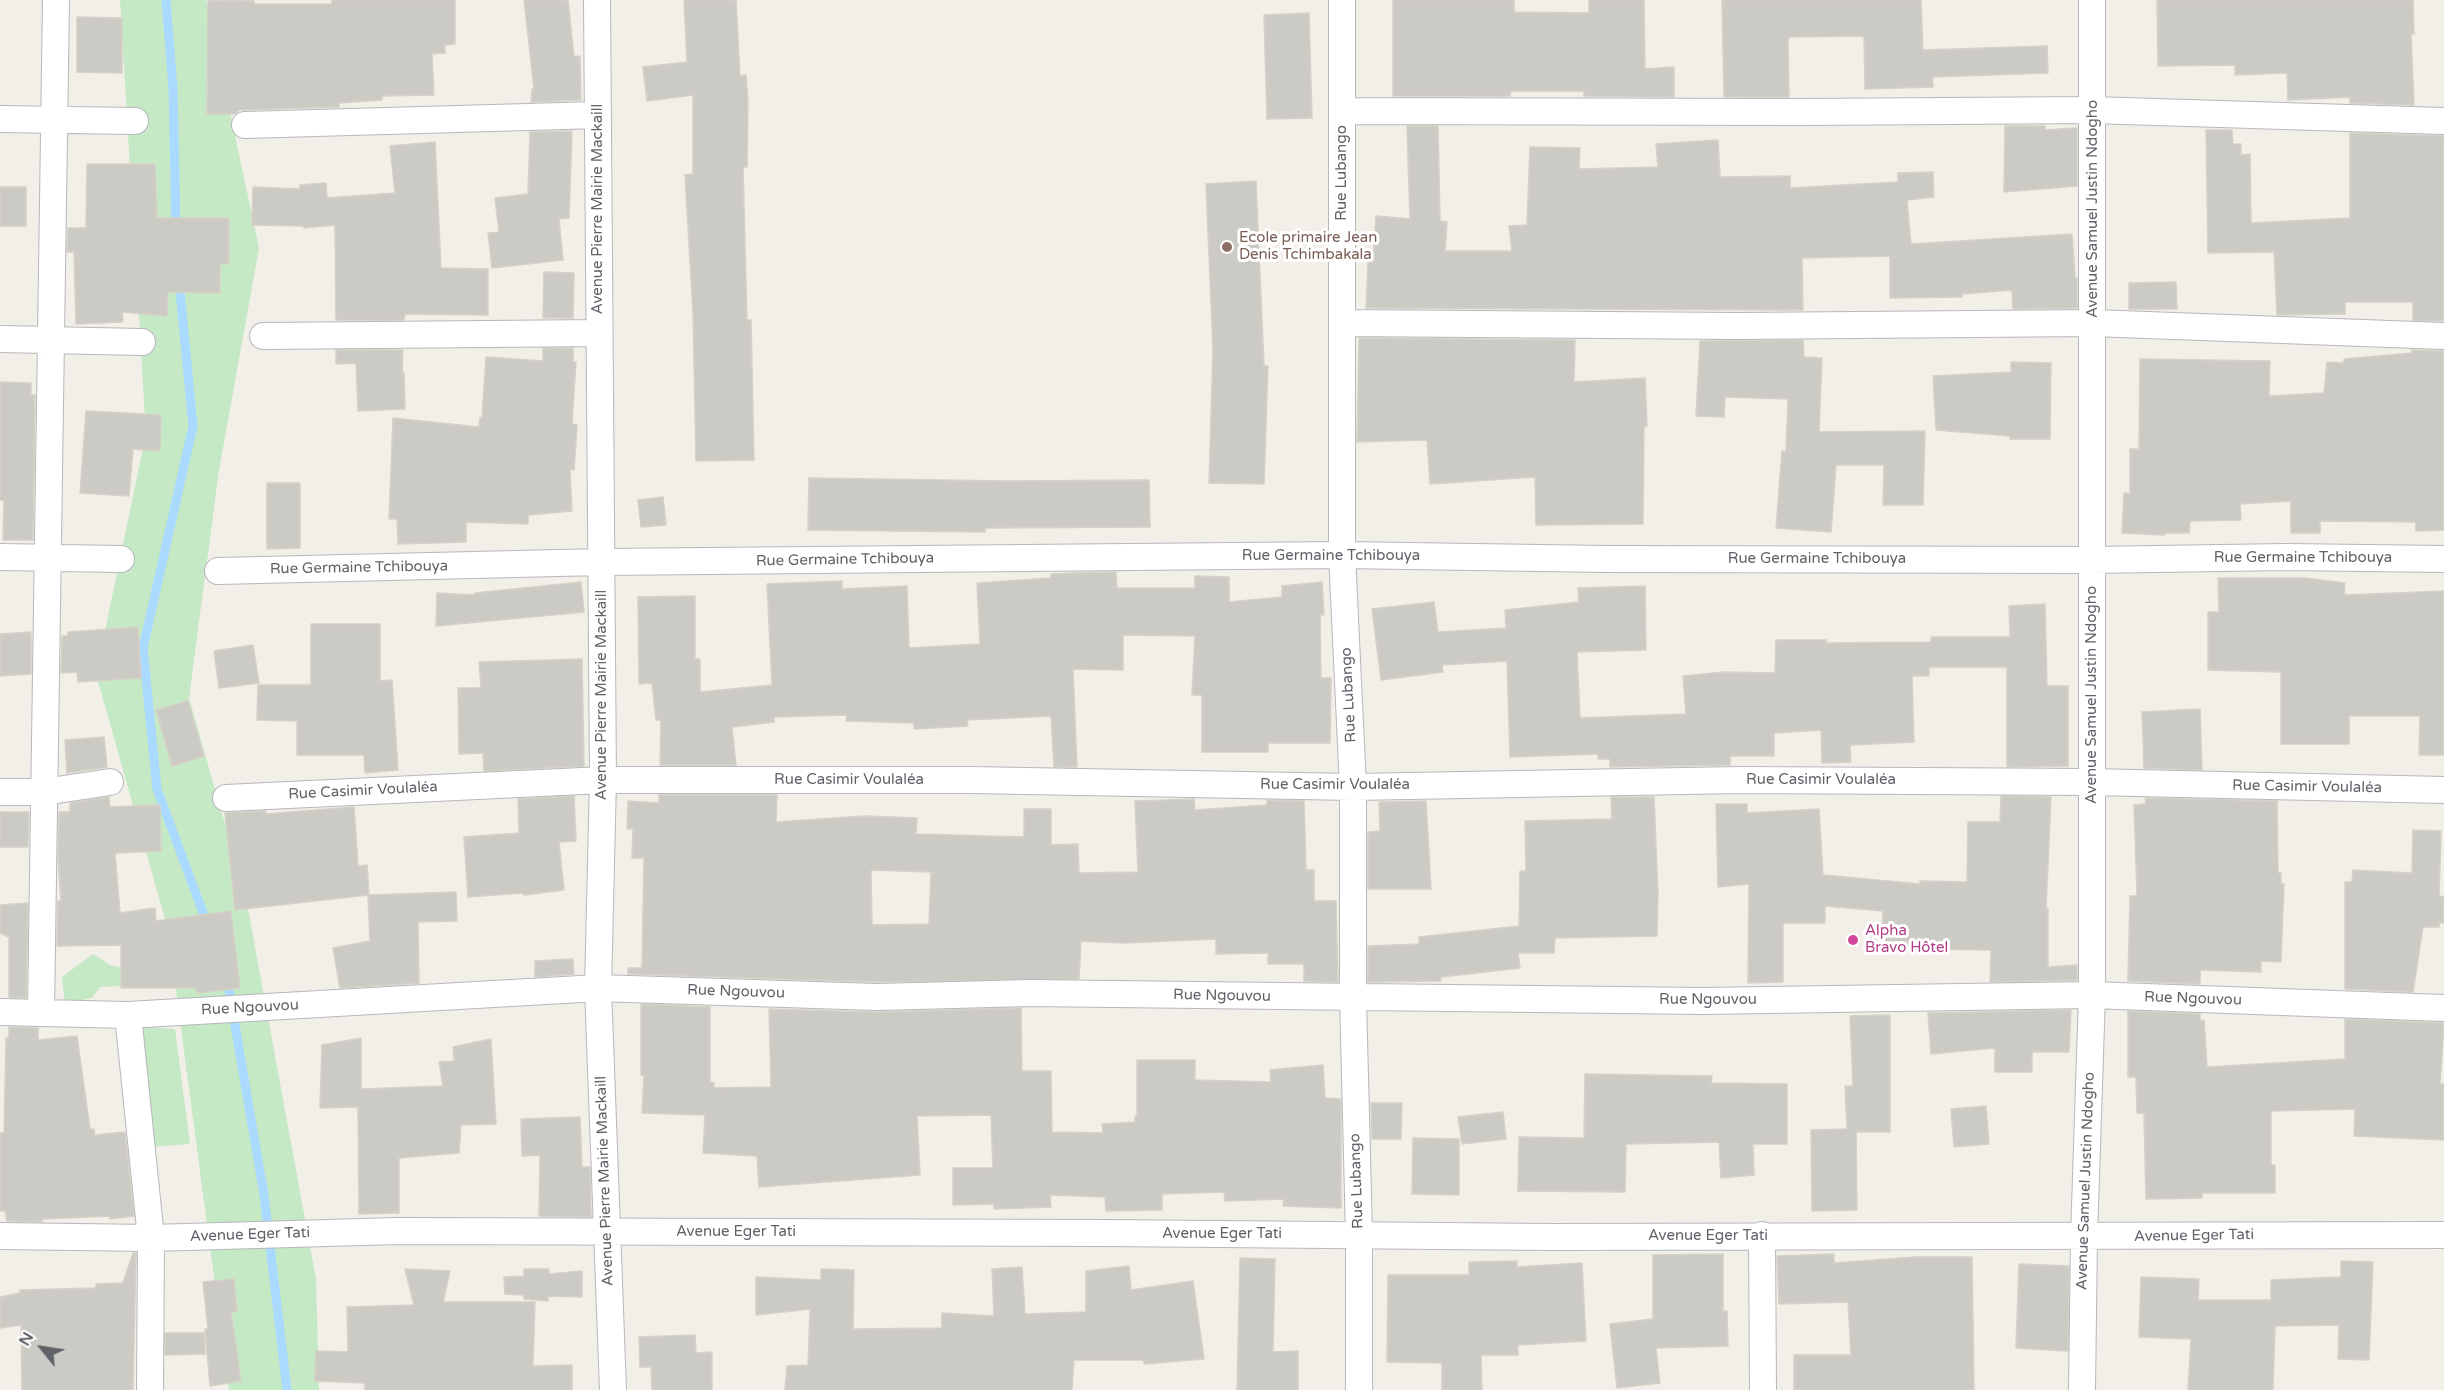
<!DOCTYPE html>
<meta charset="utf-8">
<style>
body{margin:0}
#map{position:relative;width:2444px;height:1390px;overflow:hidden;background:#f1efe8;font-family:"Varela Round",sans-serif}
canvas{display:block}
.north{position:absolute;left:12px;top:1318px;width:60px;height:60px;-webkit-text-stroke:4px #fff;paint-order:stroke;rotate:300deg;font-size:16px;font-weight:700;line-height:24px;text-align:center;color:#5f6368}
.north::after{content:'';display:block;margin:auto;width:21px;height:27px;background:#5f6368;clip-path:polygon(50% 0,100% 100%,50% 72%,0 100%)}
</style>
<div id="map">
<canvas width="2444" height="1390"></canvas>
<div class="north">N</div>
</div>
<script>
const ctx = document.querySelector('canvas').getContext('2d');
ctx.lineJoin = 'round';
function paint(path, color) { ctx.fillStyle = color; ctx.fill(path, 'evenodd'); }
function stroke(path, color, width, dash) { ctx.strokeStyle = color; ctx.lineWidth = width; ctx.lineCap = dash ? 'butt' : 'round'; ctx.setLineDash(dash || []); ctx.stroke(path); }
function write(font, color, halo, rows, align = 'center') {
  ctx.font = font + ' "Varela Round",sans-serif'; ctx.lineWidth = 6; ctx.setLineDash([]); ctx.textBaseline = 'middle'; ctx.strokeStyle = halo; ctx.fillStyle = color; for (const [text, x, y, turn = 0] of rows) {
    ctx.save(); ctx.translate(x, y); ctx.rotate((+turn || 0) * Math.PI / 180); ctx.textAlign = isNaN(turn) ? turn : align; if (halo) ctx.strokeText(text, 0, 0); ctx.fillText(text, 0, 0); ctx.restore();
  }
}
paint(new Path2D(`
 M120,0H206L259,248L219,470L189,698L246,898L316,1279L319,1390H229L168,930L96,674L146,434Z
 M93,954L110,965L126,969L123,986L100,987L92,998L65,1003L62,977Z
 M134,1026L175,1029L190,1144L149,1147Z`), '#c5e8c5');
stroke(new Path2D(`
 M166,0L173,88L176,228
 M179,281L193,426L143,648L157,789L208,926
 M227,978L264,1195L287,1390`), '#aadaff', 9);
const building = new Path2D(`
 M208,0L254,1V4H332V0H455V44L445,45V53L432,54L434,95L382,96V100L339,103V107L239,110L235,114H207Z
 M524,0H568L574,57L580,56L581,100L531,102L532,89H534Z
 M684,0H736L740,76L746,75L748,101L747,167H743L747,320H751L754,460L696,461L693,314L685,175L693,174V95L647,101L643,67L687,62Z
 M1393,0H1514V12L1589,13V0H1644L1645,69L1674,67V97L1584,96V91H1511L1510,96H1393Z
 M1722,0H1921L1923,50L2047,46L2048,73L1932,77L1933,87L1865,89L1864,36L1788,37L1789,97H1724Z
 M2157,0H2413L2414,34H2411L2414,105L2350,103V97L2288,100L2287,73L2235,75V65L2158,66Z
 M1309,13L1312,118L1267,119L1264,15Z
 M77,17L122,18V73L77,72Z
 M1407,126H1438L1440,221L1447,222L1445,251H1512L1509,226L1527,225L1530,147L1580,148L1579,169L1658,167L1656,144L1718,140L1720,177L1790,176V188L1898,182V173L1933,172L1934,197L1907,200L1911,244L2072,234L2075,278H2077V308L2013,309L2012,290L1962,294V297L1890,298V256L1802,258L1803,310L1366,308L1368,261H1373L1376,216L1410,219Z
 M2005,126H2045V130L2077,128V186L2004,192Z
 M2206,130H2232L2233,144H2241V155L2250,154L2251,223L2350,218V133L2444,136V321L2413,320V302H2345V314L2277,315L2274,252L2208,253Z
 M572,131L569,218L559,219L563,260L492,268L488,233L499,232L495,198L528,194L530,132Z
 M435,142L441,268L488,269V315L405,314L404,320H336L335,225L304,228L303,226L252,225L253,187L300,189V185L326,183L327,198L395,193L390,146Z
 M87,164H155L157,218H229V264H220V293L168,292L167,316L122,312L123,322L76,324L74,252H67L68,228H86Z
 M1256,181L1264,366H1268L1264,484L1209,483L1213,350L1206,184Z
 M0,187H26V226H0Z
 M544,272L574,273L573,318H543Z
 M2176,282L2177,309H2129V283Z
 M1359,338L1575,340L1574,382L1645,378L1647,426H1644L1643,524L1536,525L1535,477L1430,484L1427,440L1357,442Z
 M1803,340L1804,357L1822,358L1819,432L1925,431L1923,505H1883L1884,465H1836L1831,532L1776,528L1782,451L1786,452L1788,399L1725,397L1724,417L1696,416L1700,341Z
 M543,348H573V362H576L572,424L577,425L574,470L570,469L572,511L528,515V524L466,522V542L398,544L397,519H389L393,418L479,427L480,418H482L486,357L543,361Z
 M336,350H403L402,373H404L405,409L358,411L356,363L336,364Z
 M2412,350L2444,351V530L2416,531V522L2320,521V533H2291V501L2240,504L2241,520L2190,521L2189,533H2165V535L2122,533L2124,493L2130,494V449H2139L2140,359L2270,361L2269,396L2324,393L2327,362L2344,363V359L2412,353Z
 M2011,362L2051,363L2050,439H2010V436L1936,430L1933,376L2011,372Z
 M0,382L31,383V395H35L33,540H3L4,500H0Z
 M86,411L161,415L160,451L133,449L129,496L80,493Z
 M809,478L1009,481L1149,480L1150,527L985,528V532L808,530Z
 M267,483H300V548L267,549Z
 M663,497L666,525L641,527L638,500Z
 M1116,572L1117,588H1195V576L1229,577V602L1282,597V586L1322,582L1324,615H1320L1321,678H1331L1330,743H1268V752H1202V695H1192L1195,636L1123,635V670L1073,669L1077,767H1054L1051,716L967,720L968,726L914,729V723L846,721L847,715L774,717V722L732,727L736,765H660L661,720H656L652,683L639,684L638,597L695,596V659H700V692L772,685L767,584L842,581V589L907,586L909,648L980,644L977,583L1051,578V574L1073,573Z
 M2218,578H2305L2345,583L2344,595L2444,591V755H2419L2420,716H2349V744H2281V672L2208,670V612H2219Z
 M581,582L584,612L436,626L437,593L475,595V593Z
 M1645,586L1646,650L1577,652L1580,718L1686,714L1683,676L1724,672L1775,673L1776,640H1826V643L1931,642V637H2010L2009,606L2045,604L2047,686H2068V766L2007,767V667H1929V676H1912L1914,742L1850,745L1851,762L1822,763L1821,730L1774,733V756H1730V765L1610,767V759H1598V754L1510,757L1507,661L1442,665L1443,672L1381,680L1372,609L1434,602L1438,632L1506,628L1505,610L1579,602L1578,588Z
 M311,624H380V681L392,680L398,770L365,773L364,755H297V721L257,720L258,685H311Z
 M138,627L141,678L78,682L77,672L61,673L62,636H68V632Z
 M31,632V674L0,676V634Z
 M253,645L259,683L219,688L214,651Z
 M582,659L584,766L484,771L483,753L459,754L458,688H481L479,662Z
 M188,701L204,756L172,766L156,710Z
 M2200,709L2202,770L2144,768L2142,712Z
 M104,737L107,767L67,773L65,740Z
 M659,795H777L776,822L865,816L917,818L916,834L1024,837V809H1051V845L1078,844L1079,873L1138,872L1135,801L1194,799L1195,810L1267,805V800L1304,801L1306,870H1314V901H1336L1338,982L1304,981V964H1268V953L1216,954V939L1122,943L1081,941L1079,979L877,982L628,974V968H642L644,858H632L633,829H627L628,801L659,803ZM871,870L931,872L929,924L872,925Z
 M574,796L576,841L559,842L564,890L524,895L523,893L468,897L464,837L519,833L518,799Z
 M2001,796L2051,797L2046,908H2048V967L2077,965V980L1990,982L1991,950L1918,949V946L1881,945L1883,911L1825,906V923H1783V982L1748,983L1749,884L1718,887L1716,804H1747V813L1819,809L1823,875L1920,884V881L1967,882L1968,822H2000Z
 M109,797L110,807L160,805L161,851L115,853L120,913L155,908L156,921L231,911L240,988L197,993L196,988H121V945L57,946L58,901H61L58,860L59,812H70V803Z
 M1611,797H1654L1658,893L1657,936L1555,938L1554,953H1518L1520,968L1441,977V981L1368,982V946L1419,944V937L1519,926L1520,871H1526L1525,821L1612,819Z
 M2145,798L2277,801L2278,873H2281V884H2284L2281,962L2261,961V972L2200,970V984L2128,981L2130,896H2137L2134,805L2146,804Z
 M1426,801L1431,889H1368V832L1380,831L1379,802Z
 M354,807L358,866L367,865L369,895L456,892L457,921L418,922L419,983L340,988L333,948L370,941L368,895L235,910L225,813L266,811V814Z
 M0,812H29L28,847H0Z
 M2413,830L2441,831L2439,897L2444,896V923H2439V927H2423L2413,992L2345,989V882H2352L2353,870L2412,873Z
 M28,903L26,998L9,997V937L0,933V905Z
 M573,959L574,974L535,977V961Z
 M641,1004L710,1007V1082L714,1083V1088L771,1087L769,1009L877,1012L1021,1008L1022,1071H1051L1052,1132L1103,1133L1102,1124L1135,1122V1116H1137V1060H1195V1080L1271,1082L1270,1070L1323,1065L1325,1098L1341,1099V1208L1283,1206L1284,1199L1225,1201L1224,1192L1162,1194V1210L1106,1211L1105,1197L1050,1195L1051,1207L994,1209V1204L953,1205V1168H993L991,1115L917,1116L920,1175L759,1187L757,1156L703,1153L705,1115L642,1113L644,1075H641Z
 M2071,1010L2069,1052H2032V1072H1995V1048L1931,1054L1928,1013Z
 M2128,1011L2200,1014V1021L2204,1020L2207,1067L2345,1059V1019L2444,1023L2440,1084H2444V1140L2354,1136L2355,1109L2271,1111V1165H2275V1193H2202V1198L2146,1199L2144,1113H2137L2136,1077H2128Z
 M1890,1015V1132H1856L1857,1210L1812,1211L1811,1130L1847,1129L1845,1086H1853L1850,1016Z
 M9,1027L38,1028V1040L77,1036L90,1129H94L95,1135L125,1132L134,1216L110,1219V1216L42,1219V1222L7,1221L5,1211H0V1133H4L6,1038H9Z
 M361,1038V1089L443,1086L439,1062L454,1061L453,1047L491,1039L496,1124L461,1125L459,1153L399,1158V1213L359,1214L358,1107L320,1108L322,1045Z
 M1585,1074L1712,1076L1711,1083L1787,1084V1144H1753L1754,1175L1721,1178L1719,1142L1626,1144L1625,1192L1518,1191L1519,1137L1584,1138Z
 M1371,1103H1402L1401,1139H1372Z
 M1986,1106L1989,1144L1954,1147L1951,1109Z
 M1503,1112L1506,1139L1462,1144L1458,1117Z
 M580,1117L582,1167H590L591,1217L539,1216L540,1155L522,1156L521,1119Z
 M1413,1138L1459,1139V1195L1412,1194Z
 M133,1253H136L133,1390H22L21,1325L0,1328V1297L20,1293V1290L96,1288V1284L123,1283Z
 M1723,1254V1311H1727L1728,1346L1656,1348L1660,1383L1617,1388L1610,1324L1653,1319V1255Z
 M1834,1254V1263L1915,1257H1972L1974,1390H1794V1355H1851L1848,1302L1779,1304L1777,1256Z
 M1240,1258L1275,1259L1273,1352L1298,1351V1390H1237Z
 M1517,1261V1267L1582,1263L1586,1341L1518,1345V1355H1481L1482,1390H1442V1363L1387,1362L1388,1275H1469V1262Z
 M2341,1261L2373,1262L2369,1360L2338,1359L2339,1325L2275,1326L2273,1390H2188L2191,1339L2139,1337L2141,1277L2199,1279L2198,1300H2271V1280L2341,1277Z
 M2019,1264L2069,1266L2068,1351L2016,1348Z
 M1129,1266L1131,1290L1193,1281L1204,1359L1144,1364V1360H1074L1072,1390H785L787,1366L808,1365L810,1309L756,1315V1277L821,1280V1269L854,1270L853,1329L942,1328V1313L994,1316L992,1269L1022,1267L1025,1314L1086,1312V1271Z
 M405,1269L450,1271L443,1302H535L533,1366L572,1365V1390H365V1383L315,1381L316,1351L348,1352L347,1307L414,1305Z
 M524,1269H549V1274L582,1271V1297L548,1296V1301L524,1299V1295L505,1294L504,1277L524,1276Z
 M234,1279L237,1311L231,1312L241,1381L210,1386L205,1329H208L203,1282Z
 M165,1333H204L205,1354L165,1355Z
 M695,1335L696,1353L712,1352V1390H652L651,1367H640L639,1337Z`);
paint(building, '#cccac5');
stroke(building, '#d6d1c6', 1.5);
const minor = new Path2D(`
 M597,0L603,780L598,988L613,1390
 M1342,0V555L1353,787V998L1359,1235V1390
 M1342,111L1802,112L2092,110L2444,121
 M0,119L135,121
 M245,125L598,115
 M1342,323L1738,326L2093,323L2444,336
 M263,336L599,333
 M0,339L142,342
 M0,557L121,559
 M218,571L601,562L1342,555L1606,559L2091,560L2286,557L2444,559
 M0,792H44L110,782
 M226,798L603,780H971L1353,787L1740,780L2092,782L2444,790
 M41,1011L56,0
 M0,1012L128,1015L598,988L877,997L1029,993L1702,1001L2092,995L2444,1008
 M128,1015L151,1238L150,1390
 M1762,1235L1763,1390
 M0,1236L151,1238L398,1231L1105,1233L1552,1237L2444,1235
 M2082,1390L2084,1237L2092,995V0`);
stroke(minor, '#b5b8bc', 28);
stroke(minor, '#fff', 26);
for (const [x, y, r, color] of [
 [1227,247,6,"#8d6e63"],
 [1853,940,6,"#d1479c"]
]) { const dot = new Path2D(); dot.arc(x, y, r, 0, 2 * Math.PI); ctx.fillStyle = color; ctx.fill(dot); stroke(dot, '#fff', 2); }
write('15px', '#5f6368', '#fff', [
 ["Rue Lubango",1342,173,-90],
 ["Avenue Pierre Mairie Mackaill",598,209,-90],
 ["Avenue Samuel Justin Ndogho",2093,209,-90],
 ["Rue Germaine Tchibouya",1331,556],
 ["Rue Germaine Tchibouya",2303,558],
 ["Rue Germaine Tchibouya",1817,559],
 ["Rue Germaine Tchibouya",845,560,-1],
 ["Rue Germaine Tchibouya",359,568,-1],
 ["Avenue Pierre Mairie Mackaill",602,695,-90],
 ["Rue Lubango",1349,695,-93],
 ["Avenue Samuel Justin Ndogho",2092,695,-90],
 ["Rue Casimir Voulaléa",849,780],
 ["Rue Casimir Voulaléa",1821,780],
 ["Rue Casimir Voulaléa",1335,785],
 ["Rue Casimir Voulaléa",2307,787,1],
 ["Rue Casimir Voulaléa",363,791,-3],
 ["Rue Ngouvou",736,992,2],
 ["Rue Ngouvou",1222,996,1],
 ["Rue Ngouvou",2193,999,2],
 ["Rue Ngouvou",1708,1000],
 ["Rue Ngouvou",250,1008,-3],
 ["Avenue Pierre Mairie Mackaill",605,1181,-92],
 ["Rue Lubango",1357,1181,-92],
 ["Avenue Samuel Justin Ndogho",2086,1181,-88],
 ["Avenue Eger Tati",736,1232],
 ["Avenue Eger Tati",1222,1234],
 ["Avenue Eger Tati",250,1235,-2],
 ["Avenue Eger Tati",1708,1236],
 ["Avenue Eger Tati",2194,1236,-1]
]);
write('15px', '#785e54', '#fff', [
 ["Ecole primaire Jean",1239,238],
 ["Denis Tchimbakala",1239,255]
], 'left');
write('15px', '#b23c85', '#fff', [
 ["Alpha",1865,931],
 ["Bravo Hôtel",1865,948]
], 'left');
</script>
